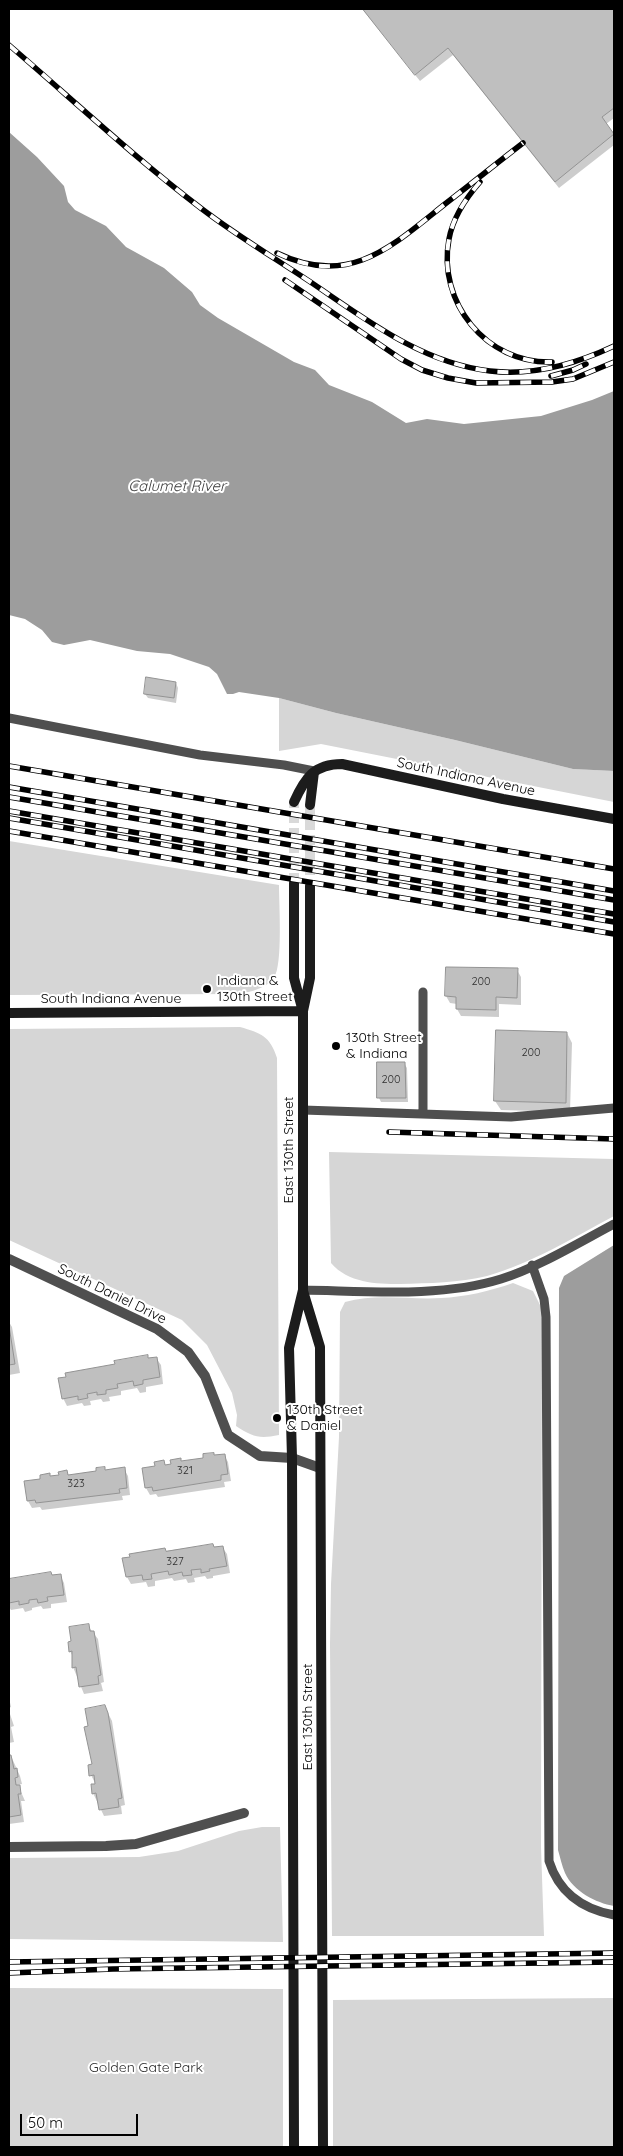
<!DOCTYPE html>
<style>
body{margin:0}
#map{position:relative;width:623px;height:2156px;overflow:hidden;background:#fff;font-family:Quicksand,sans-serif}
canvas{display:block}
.frame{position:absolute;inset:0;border:10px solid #000;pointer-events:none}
.scale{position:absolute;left:20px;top:2114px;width:118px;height:22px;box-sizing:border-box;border:2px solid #000;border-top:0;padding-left:6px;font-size:15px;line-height:18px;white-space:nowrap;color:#000;-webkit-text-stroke:4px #fff;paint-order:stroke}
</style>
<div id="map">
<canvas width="623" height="2156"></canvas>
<div class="frame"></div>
<div class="scale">50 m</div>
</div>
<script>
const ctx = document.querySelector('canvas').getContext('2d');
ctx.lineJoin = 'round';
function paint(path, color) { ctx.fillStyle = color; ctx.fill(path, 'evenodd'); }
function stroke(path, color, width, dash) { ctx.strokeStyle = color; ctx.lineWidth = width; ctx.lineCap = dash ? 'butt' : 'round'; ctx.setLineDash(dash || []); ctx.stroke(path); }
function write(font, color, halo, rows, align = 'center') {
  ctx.font = font + ' Quicksand,sans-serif'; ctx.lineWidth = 4; ctx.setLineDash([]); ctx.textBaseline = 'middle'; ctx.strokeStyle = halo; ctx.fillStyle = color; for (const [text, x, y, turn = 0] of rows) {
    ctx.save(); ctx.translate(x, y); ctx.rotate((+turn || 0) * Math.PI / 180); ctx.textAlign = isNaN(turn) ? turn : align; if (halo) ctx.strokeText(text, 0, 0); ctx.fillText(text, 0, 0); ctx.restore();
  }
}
paint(new Path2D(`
 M279,698L336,713L455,740L573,769L614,771V802L321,744L279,751Z
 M9,841L279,885C279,904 283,964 274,978C266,988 251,992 239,994L9,995Z
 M240,1027C261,1033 270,1036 277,1058L279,1435C259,1439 253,1437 236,1426L237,1415L232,1393L207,1345L182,1320L9,1240V1029Z
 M329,1152L614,1159V1216C575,1237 530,1264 487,1276C459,1283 429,1283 400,1284C376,1284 348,1283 331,1263Z
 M513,1283L533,1291L542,1309L541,1847L544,1936H332L330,1644L331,1584L339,1437L340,1312L345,1302C376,1293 409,1300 441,1298C465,1297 490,1291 513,1283Z
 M262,1827H280L283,1942L9,1939V1858L139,1857L178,1851L239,1831Z
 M9,1988L283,1989V2147H9Z
 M614,1998V2147H333V2000Z`), '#d6d6d6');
paint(new Path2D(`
 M9,132L37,157L64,186L68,202L75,210L106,226L126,247L164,268L192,292L200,305L218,318L294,362L315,370L329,385L372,402L406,423L427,419L464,424L541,416L592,400L614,391V771L573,769L455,740L336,713L279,698L239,692L233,694H227L217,674L209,667L170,654L137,651L90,640L64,645L52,642L42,630L25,619L9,615Z
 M614,1245V1906C596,1903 573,1891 565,1873C562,1866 560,1857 558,1850L559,1288L564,1276Z`), '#9d9d9d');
paint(new Path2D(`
 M362,9H614V118L606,124L614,134V145L559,188L453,55L420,81Z
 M176,683L178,688L176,703L148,698L145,694Z
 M447,968L517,970L521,977V1005L499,1004V1017L461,1016L457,1009V1004L450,1003L446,996Z
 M567,1033L572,1043L570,1112L501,1110L495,1101Z
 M404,1063L407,1068L408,1102H381L379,1098Z
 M9,1322L12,1327L20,1373L9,1375Z
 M147,1357L149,1359L156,1358L161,1365L163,1384L146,1387V1392L140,1393L137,1388L121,1391V1395L109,1397L110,1401L103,1402L101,1399L90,1401L91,1405L84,1406L82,1403L67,1406L63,1398L117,1365Z
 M224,1455L228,1462L231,1481L224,1482L225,1487L158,1497L156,1494L150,1495L146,1488L143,1469L157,1467L163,1462L166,1466Z
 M104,1468L106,1471L124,1469L128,1476L130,1495L122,1496L123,1500L42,1510L40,1507L32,1508L28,1501L51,1478L60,1476L66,1472L69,1476L98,1472Z
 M222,1547L227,1554L230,1573L213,1576V1578L207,1579L205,1576L194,1578L195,1582L188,1583L186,1579L174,1581L172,1578L155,1581V1586L148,1587L146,1582L131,1584L127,1577L124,1559Z
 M51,1574L52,1577L60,1575L64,1583L67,1602L51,1604V1608L43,1609L41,1606L32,1608V1610L25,1612L23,1608L11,1610L9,1607V1580Z
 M88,1626L98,1639L104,1682L101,1683L103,1691L84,1694L73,1667V1657L70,1651Z
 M9,1698L11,1707L9,1708Z
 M105,1707L112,1721L125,1805L121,1806L122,1814L104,1816L93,1793L96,1785L91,1775L94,1765L89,1727Z
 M9,1711L14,1726L11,1727L14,1742L9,1743Z
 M9,1756H11L20,1776L22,1784L18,1785L25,1801H21L24,1822L9,1824Z`), '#0003');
const building = new Path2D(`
 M363,9H614V108L602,117L614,134L555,182L448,48L415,75Z
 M146,677L176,682L174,698L144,694Z
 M446,967L518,968L517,998L496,997V1010L456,1009V997L445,996Z
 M496,1030L567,1032L566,1103L494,1101Z
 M377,1062H405L406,1098H377Z
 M9,1326L15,1364L9,1365Z
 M148,1355V1358L157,1357L160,1377L143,1380V1384L134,1386L133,1381L117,1384L118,1388L106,1390V1394L97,1395V1392L87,1394L88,1398L78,1400V1396L62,1399L58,1378L66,1377L65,1373L115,1364L114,1361Z
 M214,1453V1455L225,1454L228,1474L221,1475V1480L153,1491L152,1487L145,1488L142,1468L155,1466L154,1462L164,1460L165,1465L171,1464L170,1460L181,1458V1461L203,1458V1454Z
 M105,1467V1470L125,1467L127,1488L119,1489L120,1493L36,1503L35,1500L27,1501L24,1481L40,1479V1475L50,1473V1476L59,1475L58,1472L67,1470L68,1475L96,1471V1468Z
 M213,1544L214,1547L223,1546L227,1566L209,1569L210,1571L201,1573V1569L191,1570L192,1575L183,1576L182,1572L169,1575L168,1571L151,1574L152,1579L143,1580L142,1575L126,1577L122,1558L130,1557L129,1554L165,1548L166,1551Z
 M51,1572L52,1575L61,1574L64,1595L47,1597L48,1601L38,1603L37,1599L29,1600V1603L19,1605V1601L9,1603V1579Z
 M89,1624L90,1631H94L101,1675L98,1676L99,1684L79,1687L76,1667L72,1668V1651L69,1652L68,1642L71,1641L69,1627Z
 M105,1705L108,1713L122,1798L118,1799L119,1807L99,1810L96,1793L92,1794L91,1784H95L94,1775L89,1776L88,1765L92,1764L84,1727L88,1726L85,1709Z
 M9,1755H11L14,1769L17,1768L18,1777L15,1778L16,1785H20L21,1794H18L21,1815L9,1817Z`);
paint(building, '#bfbfbf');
stroke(building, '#939393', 1);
stroke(new Path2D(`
 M310,805V886
 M294,883V802`), '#d9d9d9', 10, [10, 5]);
stroke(new Path2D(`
 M9,718L200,755L284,765L314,771
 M303,1110L511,1117L614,1108
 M423,1113V992
 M532,1265L544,1299L546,1317L549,1861C559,1893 582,1909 614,1915
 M303,1290C366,1291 440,1298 501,1279C537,1268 580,1242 614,1224`), '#4f4f4f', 9);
stroke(new Path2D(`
 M9,1259L157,1329L188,1352L205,1376L228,1435L260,1456L292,1458L320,1468
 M9,1847L106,1846L136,1844L244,1813`), '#4f4f4f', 10);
stroke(new Path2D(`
 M294,802C305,778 314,764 342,764L503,799L614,819
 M310,805L314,772
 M294,883V978L302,1008
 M9,1013L303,1011
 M303,1291L320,1347L323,2147
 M294,2147L292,1458L289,1348L303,1290V1011L310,978V886`), '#1c1c1c', 10);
const rail = new Path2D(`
 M9,45C73,100 135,158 202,209C236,235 273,257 309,281C364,318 421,363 490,371C533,376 576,364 614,346
 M480,182C466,198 453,217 449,239C437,302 486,364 552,362
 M277,253C349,288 391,247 445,204C471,184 497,163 523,143
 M285,280L401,359L422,370L448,378L476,383L552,382L573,379L614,362
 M551,376L573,370L586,364
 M9,766L614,869
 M9,787L614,891
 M9,797L614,900
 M9,811L614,914
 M9,818L614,922
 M9,831L614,934
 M389,1132L614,1139
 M9,1962L614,1953
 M9,1973L113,1969L614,1962`);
stroke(rail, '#000', 5.5);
stroke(rail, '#fff', 4, [11]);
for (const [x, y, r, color] of [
 [207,989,5,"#000"],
 [336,1046,5,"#000"],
 [277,1418,5,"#000"]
]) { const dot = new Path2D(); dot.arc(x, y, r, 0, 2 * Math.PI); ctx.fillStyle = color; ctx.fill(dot); stroke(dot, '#fff', 2); }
write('11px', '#303030', null, [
 ["200",481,982],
 ["200",531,1053],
 ["200",391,1080],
 ["321",185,1471],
 ["323",76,1484],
 ["327",175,1562]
]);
write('14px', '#000', '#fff', [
 ["South Indiana Avenue",466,777,12],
 ["South Indiana Avenue",111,999],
 ["East 130th Street",289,1150,-90],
 ["South Daniel Drive",112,1294,26],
 ["East 130th Street",308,1717,-90]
]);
write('14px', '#000', '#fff', [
 ["Indiana &",217,981],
 ["130th Street",217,997],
 ["130th Street",346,1038],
 ["& Indiana",346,1054],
 ["130th Street",287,1410],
 ["& Daniel",287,1426]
], 'left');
write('14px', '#2d2d2d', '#fff', [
 ["Golden Gate Park",146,2068]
]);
write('italic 15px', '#3e3e3e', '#fff', [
 ["Calumet River",177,486]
]);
</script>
